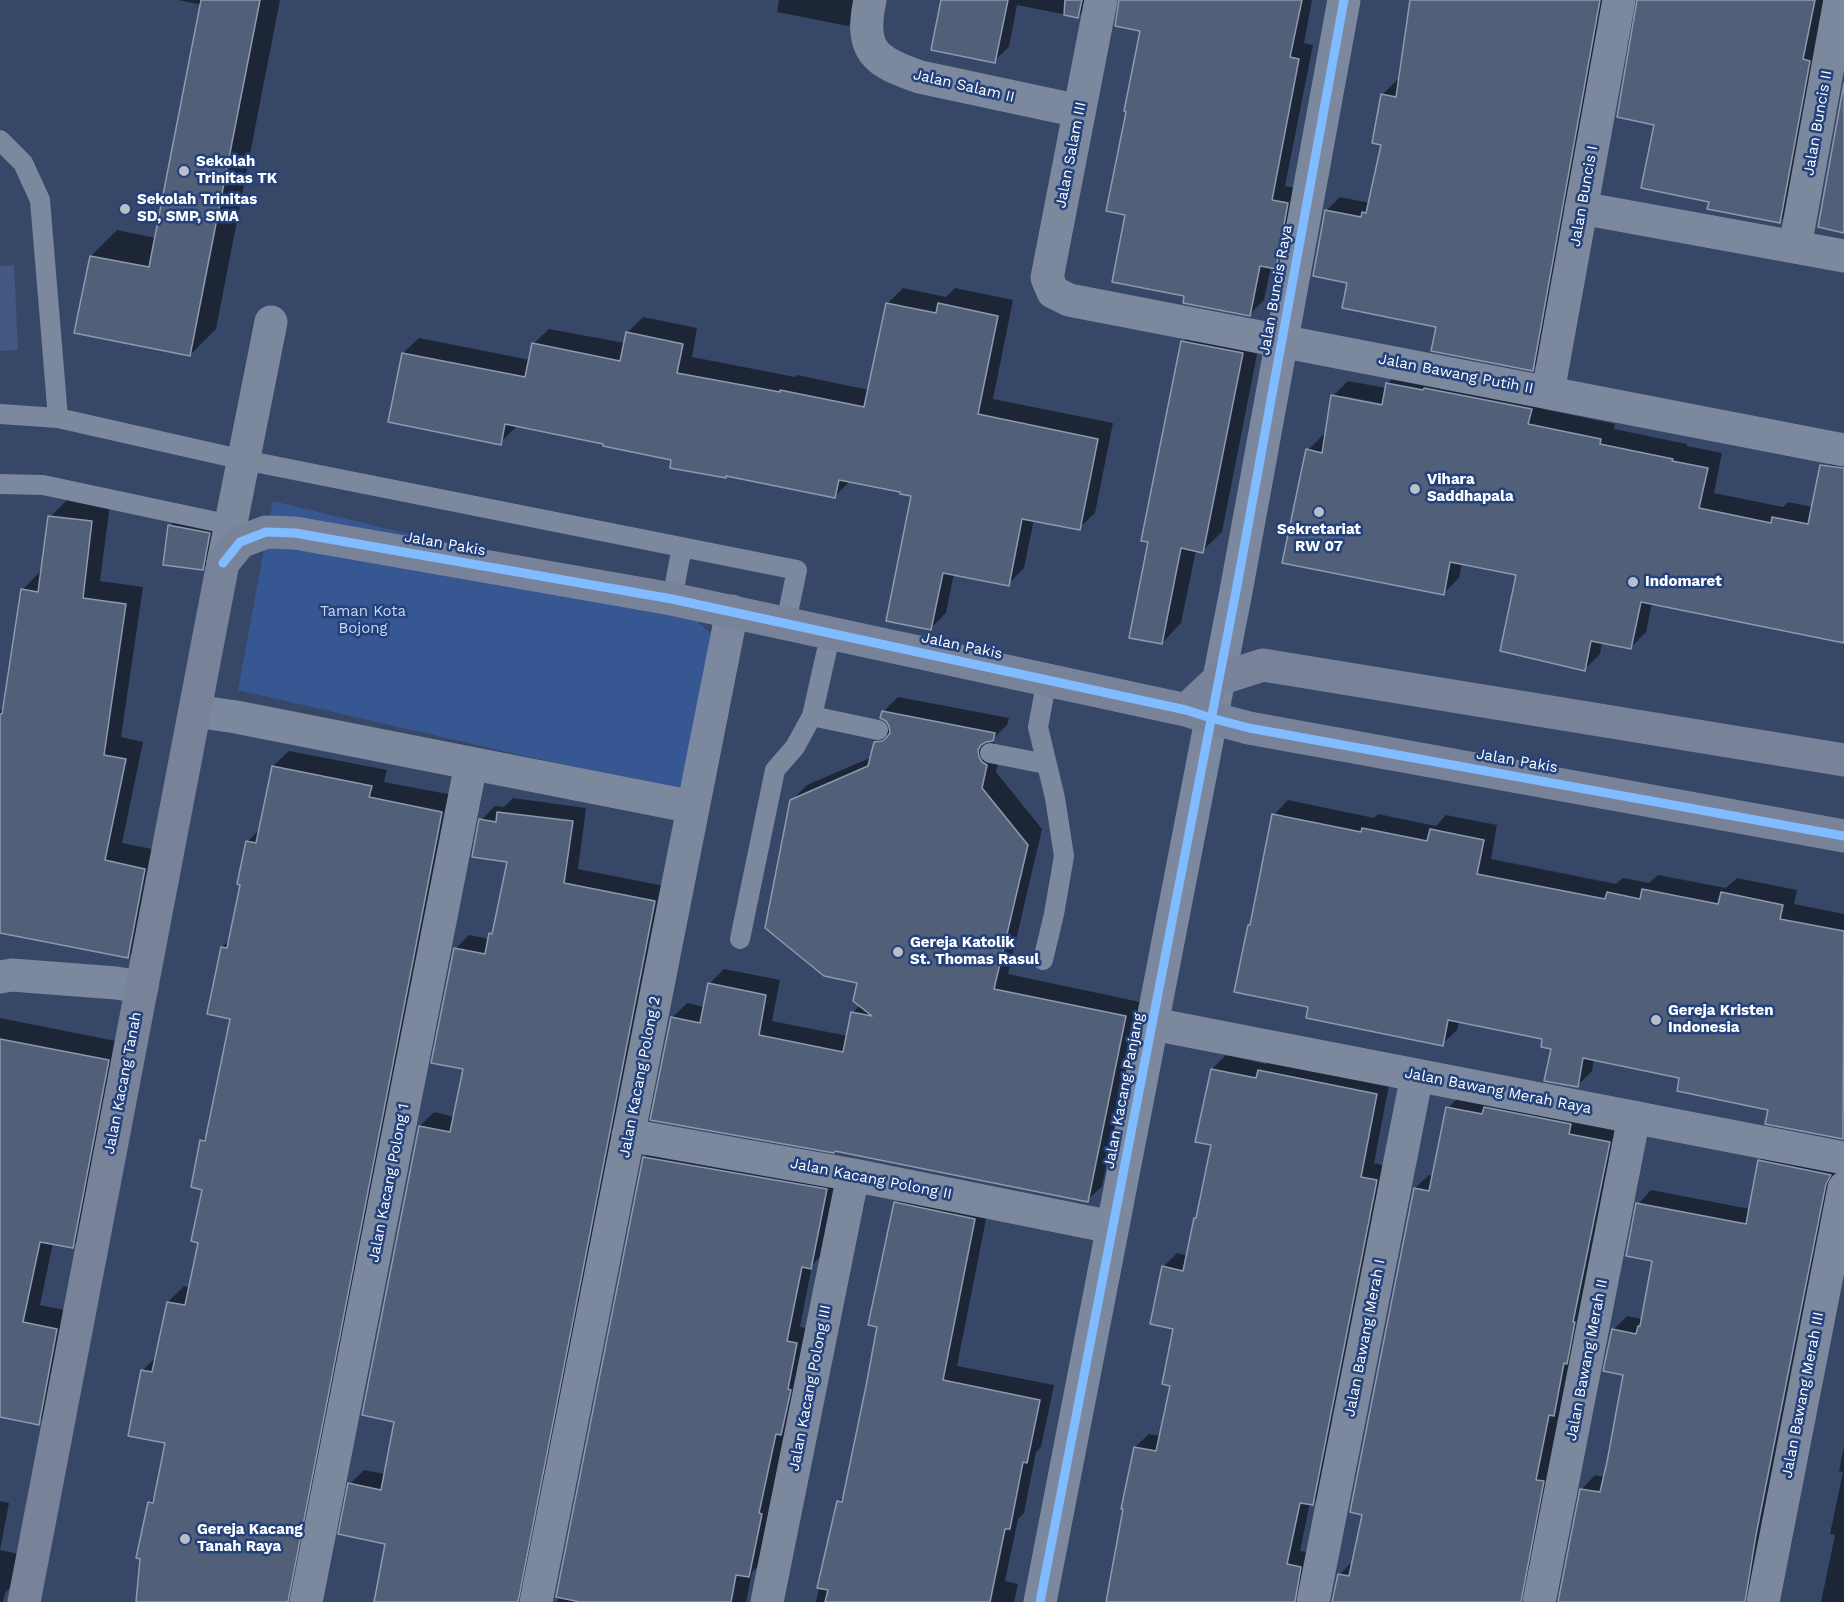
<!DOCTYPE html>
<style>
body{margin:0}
canvas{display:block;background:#374767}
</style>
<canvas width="1844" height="1602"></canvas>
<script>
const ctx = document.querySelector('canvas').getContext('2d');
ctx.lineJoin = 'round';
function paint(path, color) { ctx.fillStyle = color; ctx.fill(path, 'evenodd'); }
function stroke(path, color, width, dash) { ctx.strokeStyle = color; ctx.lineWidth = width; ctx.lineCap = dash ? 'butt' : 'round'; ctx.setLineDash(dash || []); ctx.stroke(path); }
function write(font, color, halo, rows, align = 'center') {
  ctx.font = font + ' "Work Sans",sans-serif'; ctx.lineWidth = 5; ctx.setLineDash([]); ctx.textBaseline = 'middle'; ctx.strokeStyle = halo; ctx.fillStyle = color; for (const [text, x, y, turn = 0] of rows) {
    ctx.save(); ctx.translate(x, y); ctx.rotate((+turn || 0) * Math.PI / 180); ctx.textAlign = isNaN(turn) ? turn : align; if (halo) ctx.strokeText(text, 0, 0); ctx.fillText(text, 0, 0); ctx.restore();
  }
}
paint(new Path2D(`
 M273,501L671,598L735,655L703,797L238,690Z`), '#365792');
paint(new Path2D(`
 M14,265L18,350L0,351V266Z`), '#425781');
paint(new Path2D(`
 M178,0H280L216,329L190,355L91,256L117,230L156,238L202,5Z
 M779,0H863L861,12L848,26L777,12Z
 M943,0H1093L1078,17L1017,5L1009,47L994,61Z
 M1121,0H1312L1304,43L1313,45L1285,186L1301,189L1290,253L1275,268L1271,267L1264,300L1250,314L1186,295L1127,214L1128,111L1142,29Z
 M1412,0H1611L1546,355L1532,369L1438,326L1349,282L1326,211L1340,197L1370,203L1382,143L1383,94L1397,80L1400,81Z
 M1639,0H1826L1794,208L1780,222L1710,201L1656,123Z
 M903,288L946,297L955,288L1013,300L993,399L1113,423L1095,513L1079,528L1034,519L1024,568L1008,584L954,573L946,613L931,628L913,495L902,491L850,481L834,497L605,442L516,424V427L500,443L403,353L419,338L530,360L533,344L549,329L625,343L627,333L643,317L697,328L692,357L795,377L797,375L869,390L887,304Z
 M1202,322L1261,334L1222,532L1202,551L1196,550L1181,623L1162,643L1150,541L1183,342Z
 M1402,369L1546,394L1543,409L1615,424L1614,429L1687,444V446L1722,453L1714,493L1783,507L1788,502L1813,507L1820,475L1835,459L1844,461V642L1652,603L1646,632L1631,647L1602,642L1600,654L1584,670L1517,574L1462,563L1459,578L1443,594L1308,450L1323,435H1326L1333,396L1348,381L1386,388L1387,384ZM1343,396L1389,405V408L1343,399Z
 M68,499L110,504L100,581L143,587L121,737L143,742L122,843L162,851L146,939L128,957L0,931V710L4,711L22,590L40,572H42L50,517Z
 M183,512L223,519L216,555L202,569L170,526Z
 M898,697L1009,718L1007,725L993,739L996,747L1001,750L996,772L1042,829L1008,974L1140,1002L1102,1186L1088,1200L672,1018L687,1003L704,1007L709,984L724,969L780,980L772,1021L848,1036L853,1013L860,1005L859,982L792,800L807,785L872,757L876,742L891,727L883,712Z
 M289,751L387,770L384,782L458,796L313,1602H137L149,1503L156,1496L167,1442L142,1371L157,1356L168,1302L184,1286L190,1288L199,1241L203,1188L193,1186L202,1140L208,1134L232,1018L222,947L231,939L242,884L247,842L261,828L273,766Z
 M513,798L586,808L578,869L669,887L538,1602H375L387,1543L350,1484L364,1470L385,1474L396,1421L420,1126L434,1112L455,1117L465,1067L455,949L469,935L489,939L490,934L494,930L509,860L481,820L495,806L504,807Z
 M1288,800L1374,818L1378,814L1436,826L1446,815L1497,825L1491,859L1616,884L1623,878L1649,883L1658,875L1726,888L1737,878L1797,890L1794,904L1844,914V1135L1842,1137L1770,1108L1681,1077L1594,1059L1592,1071L1577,1086L1553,1048L1544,1038L1459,1021L1457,1030L1442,1044L1310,1006L1249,925L1252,922L1274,815Z
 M0,1018L126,1043L90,1229L72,1247L53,1243L40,1305L74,1312L56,1405L38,1423L0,1415Z
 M1226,1055L1266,1064L1273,1057L1390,1080L1374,1163L1390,1167L1326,1490L1312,1504L1310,1503L1300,1551L1314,1553V1602H1108L1135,1447L1149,1434L1161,1436L1172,1385L1175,1328L1163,1267L1177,1253L1188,1256L1198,1216L1213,1144L1212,1069Z
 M1462,1094L1623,1129L1540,1602H1334L1339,1575L1353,1561L1364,1514L1415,1188L1429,1175L1434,1176L1448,1108Z
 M659,1143L840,1176L824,1253L812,1265L800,1327L811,1329L763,1562L752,1572L746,1602H557L645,1157Z
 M1773,1147L1844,1161L1756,1602H1560L1582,1489L1595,1475L1604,1477L1625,1374L1613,1330L1627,1316L1642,1319L1654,1260L1638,1204L1651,1190L1750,1209L1759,1161Z
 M910,1189L989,1204L957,1366L1054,1385L1041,1447L1036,1452L1024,1513L1018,1519L1005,1581L1018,1584L1014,1602H816L838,1502L845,1495L879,1325L896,1203Z
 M1844,1445V1602H1821L1835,1535L1830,1534L1843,1472L1839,1471Z
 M0,1501L9,1503L0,1550L19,1554L14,1584L5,1593L3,1602H0Z`), '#0007');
const building = new Path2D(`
 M201,0H260L190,356L74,333L90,256L149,267Z
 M941,0H1008L995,63L931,50Z
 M1065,0H1082L1078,18L1064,15Z
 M1119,0H1302L1290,57L1299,59L1272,200L1288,203L1276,269L1260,266L1250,316L1183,303L1184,296L1112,282L1125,215L1106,211L1126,112L1124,111L1140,31L1115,26Z
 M1410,0H1600L1533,371L1431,351L1436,327L1342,308L1347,283L1313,276L1325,210L1361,217L1362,212L1366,213L1381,145L1372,143L1381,94L1396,97Z
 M1637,0H1815L1803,59L1810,61L1780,223L1707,209L1709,202L1641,188L1654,125L1617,117Z
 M1844,83V233L1818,227Z
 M886,303L936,313L938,303L998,316L978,414L1098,439L1080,530L1022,519L1009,586L943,573L931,630L886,621L911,496L900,494V492L839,480L835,498L726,476V478L670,468L671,460L603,446V444L505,424L501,445L388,422L402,353L525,377L532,343L620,361L626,332L683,344L677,373L780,392V390L864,407Z
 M1181,341L1243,353L1203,553L1181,548L1162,644L1129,638L1148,542L1141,541Z
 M1386,383L1423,390L1424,388L1532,409L1528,424L1601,439L1600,444L1673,459L1672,461L1708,468L1699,508L1771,523L1772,517L1808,524L1820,465L1844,468V643L1641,602L1631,649L1591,641L1585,671L1500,651L1516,575L1450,562L1444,595L1282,563L1306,449L1322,453L1331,395L1382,405Z
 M48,516L92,521L83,598L126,604L104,755L126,759L105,860L145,869L128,958L0,933V714H2L21,589L38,592Z
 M168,525L210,533L203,570L163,565Z
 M882,711L995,733L993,741L986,742L981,745L978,750L979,757L982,762L987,765L982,788L1028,845L994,989L1126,1016L1088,1202L835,1151L834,1153L650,1120L671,1017L700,1023L708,983L766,995L759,1035L843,1052L851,1012L872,1016L853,1001L857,983L824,976L765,928L790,800L868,766L874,742L882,741L886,738L890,733L889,726L886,721L880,718Z
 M272,766L372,786L369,797L442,812L288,1602H136L140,1559L136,1558L148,1502L153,1503L165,1443L128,1436L141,1370L152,1372L167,1302L185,1305L198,1243L191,1241L202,1190L191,1187L200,1140L205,1141L230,1019L207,1014L221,947L227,948L240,885L237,884L246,841L256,843Z
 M497,812L573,821L564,883L655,901L518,1602H374L385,1544L338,1534L348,1483L381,1490L394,1422L362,1415L419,1126L450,1132L463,1069L431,1063L454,948L485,954L489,933L492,934L507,862L472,857L479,819L496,822Z
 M1272,814L1361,832L1362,828L1427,841L1430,829L1484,840L1477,874L1605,899L1607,892L1640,899L1642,889L1718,904L1721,892L1783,905L1780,919L1844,931L1843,1139L1765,1124L1768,1110L1677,1091L1679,1078L1583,1058L1578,1087L1544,1081L1551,1049L1541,1047L1542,1039L1448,1020L1443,1046L1306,1018L1308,1007L1234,992L1248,925H1250Z
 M0,1039L109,1060L73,1248L40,1242L23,1322L57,1329L39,1425L0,1417Z
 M1211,1069L1256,1078L1258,1070L1377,1094L1361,1177L1377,1180L1313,1505L1300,1503L1287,1564L1301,1567L1295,1602H1106L1123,1509H1121L1134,1447L1156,1451L1170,1386L1162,1384L1173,1329L1150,1324L1162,1266L1183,1271L1194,1218H1196L1211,1145L1195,1142Z
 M1446,1107L1482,1114L1484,1107L1571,1124L1569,1134L1610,1142L1573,1322H1575L1567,1364L1564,1363L1554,1416L1549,1415L1536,1480L1544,1481L1521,1602H1332L1338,1574L1349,1576L1362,1515L1350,1512L1414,1188L1429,1191Z
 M643,1157L827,1189L811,1269L802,1267L787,1341L797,1343L788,1389L791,1390L781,1435L776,1434L759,1513L762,1514L749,1577L736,1575L731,1602H580L556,1597Z
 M1758,1160L1831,1175L1826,1184L1756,1535L1745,1602H1558L1580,1489L1600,1492L1607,1462L1623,1375L1603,1371L1612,1329L1636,1334L1638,1326H1640L1652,1261L1626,1256L1636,1203L1746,1224Z
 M894,1202L975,1219L943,1380L1040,1400L1027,1463L1023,1462L1010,1529H1005L990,1602H825L828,1590L817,1588L837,1501L842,1502L866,1386L877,1327L868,1325Z`);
paint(building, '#525f79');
stroke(building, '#8f99ad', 1.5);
stroke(new Path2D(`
 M0,140L23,163L40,200L58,418
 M0,414L58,418L244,460L797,570L786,622
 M0,484L43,485L231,525
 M672,599L682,547
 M812,716L878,730
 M990,753L1046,764
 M740,939L775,770L795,747L812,716L831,632
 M1043,960L1054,914L1064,856L1055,798L1038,727L1047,679`), '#7b889e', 20);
stroke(new Path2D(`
 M870,0C859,51 875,62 920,77L1079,111
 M1101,0L1047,278L1053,292L1069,300L1844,450
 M1581,208L1844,256
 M1795,247L1840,0
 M1548,392L1619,0
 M223,563L271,322
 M195,711L236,717L693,807
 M0,977L12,975L116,983L142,987
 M1153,1024L1844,1158
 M628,1135L853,1175L1112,1227
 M306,1602L471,764
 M536,1602L732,611
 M767,1602L853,1175
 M1040,1602L1237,586L1344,0
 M1313,1602L1417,1075
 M1539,1602L1634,1117
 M1763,1602L1844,1188`), '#7b889e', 33);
stroke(new Path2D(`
 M1186,710L1219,679L1263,665L1844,760
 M24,1602L223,563L240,542L266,532L295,533L672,599L1186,710L1211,718L1249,728L1844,836`), '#78839a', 33);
stroke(new Path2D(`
 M223,563L240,542L266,532L295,533L672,599L1186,710L1211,718L1249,728L1844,836
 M1040,1602L1237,586L1344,0`), '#80bcff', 9);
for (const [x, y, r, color] of [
 [184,171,6,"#b9bfca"],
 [125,209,6,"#b9bfca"],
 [1415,489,6,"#b9bfca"],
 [1319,512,6,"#b9bfca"],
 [1633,582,6,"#b9bfca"],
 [898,952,6,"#b9bfca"],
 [1656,1020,6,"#b9bfca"],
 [185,1539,6,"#b9bfca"]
]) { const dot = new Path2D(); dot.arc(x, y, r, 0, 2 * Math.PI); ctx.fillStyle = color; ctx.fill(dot); stroke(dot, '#23417b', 2); }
write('15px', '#fff', '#23417b', [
 ["Jalan Salam II",964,86,13],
 ["Jalan Buncis II",1818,123,-80],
 ["Jalan Salam III",1071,155,-79],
 ["Jalan Buncis I",1584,196,-80],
 ["Jalan Buncis Raya",1276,290,-80],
 ["Jalan Bawang Putih II",1456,374,11],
 ["Jalan Pakis",445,544,10],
 ["Jalan Pakis",962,646,12],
 ["Jalan Pakis",1517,761,10],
 ["Jalan Kacang Polong 2",640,1077,-79],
 ["Jalan Kacang Tanah",123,1083,-79],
 ["Jalan Kacang Panjang",1124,1091,-79],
 ["Jalan Bawang Merah Raya",1498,1091,11],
 ["Jalan Kacang Polong II",871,1179,11],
 ["Jalan Kacang Polong 1",389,1183,-79],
 ["Jalan Bawang Merah I",1365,1338,-79],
 ["Jalan Bawang Merah II",1587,1360,-79],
 ["Jalan Kacang Polong III",810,1388,-79],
 ["Jalan Bawang Merah III",1803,1395,-79]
]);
write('bold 15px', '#fff', '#23417b', [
 ["Sekolah",196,162],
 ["Trinitas TK",196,179],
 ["Sekolah Trinitas",137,200],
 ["SD, SMP, SMA",137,217],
 ["Vihara",1427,480],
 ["Saddhapala",1427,497],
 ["Sekretariat",1319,530,"center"],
 ["RW 07",1319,547,"center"],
 ["Indomaret",1645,582],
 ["Gereja Katolik",910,943],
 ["St. Thomas Rasul",910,960],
 ["Gereja Kristen",1668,1011],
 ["Indonesia",1668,1028],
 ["Gereja Kacang",197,1530],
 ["Tanah Raya",197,1547]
], 'left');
write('15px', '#c9d8f4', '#23417b', [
 ["Taman Kota",363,612],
 ["Bojong",363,629]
]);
</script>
